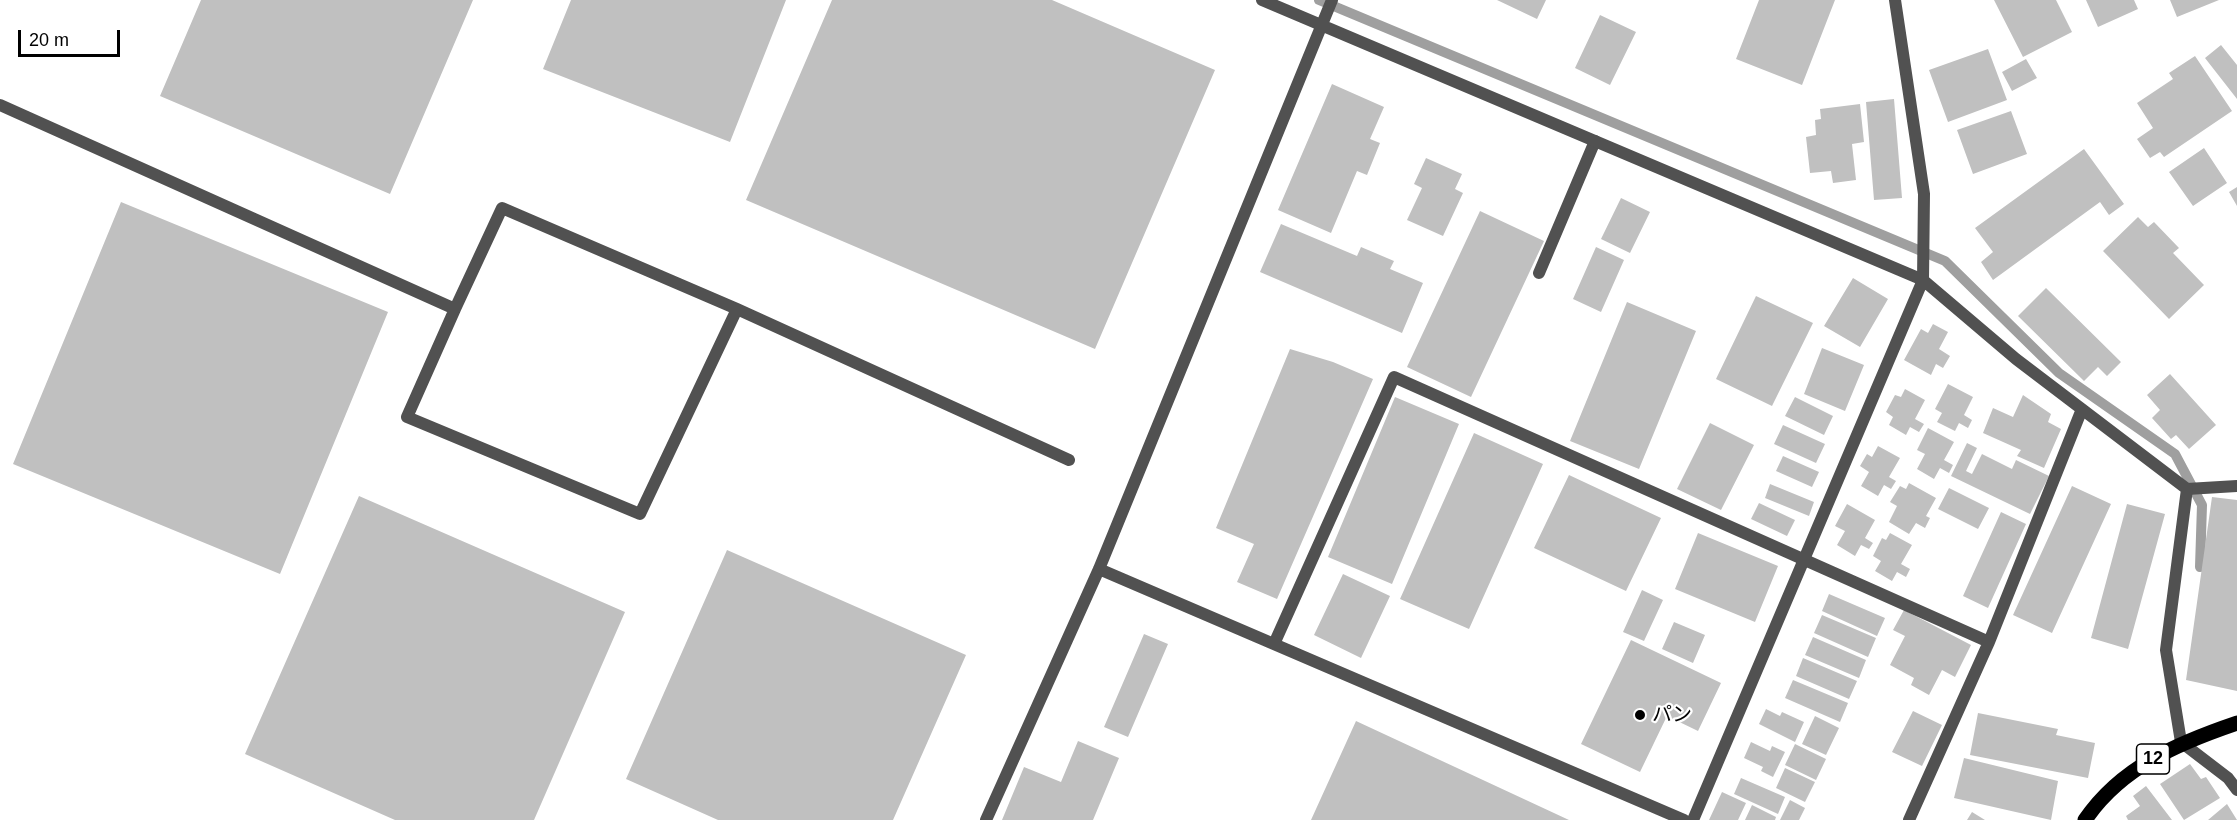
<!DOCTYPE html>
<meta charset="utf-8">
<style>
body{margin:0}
#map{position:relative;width:2237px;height:820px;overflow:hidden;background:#fff;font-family:Arial,sans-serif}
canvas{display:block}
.scale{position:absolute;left:18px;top:30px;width:102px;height:27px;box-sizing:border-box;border:3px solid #000;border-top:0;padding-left:8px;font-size:18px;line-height:21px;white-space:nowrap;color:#000;-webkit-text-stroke:4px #fff;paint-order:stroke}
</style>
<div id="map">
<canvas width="2237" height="820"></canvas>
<div class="scale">20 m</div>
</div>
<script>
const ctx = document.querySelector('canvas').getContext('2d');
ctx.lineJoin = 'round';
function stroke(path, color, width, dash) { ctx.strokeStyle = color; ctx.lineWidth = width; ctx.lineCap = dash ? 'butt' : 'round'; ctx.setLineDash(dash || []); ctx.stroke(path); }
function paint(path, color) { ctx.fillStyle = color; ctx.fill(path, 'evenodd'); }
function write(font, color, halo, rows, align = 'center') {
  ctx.font = font + ' Arial,"Noto Sans JP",sans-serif'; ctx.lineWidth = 4.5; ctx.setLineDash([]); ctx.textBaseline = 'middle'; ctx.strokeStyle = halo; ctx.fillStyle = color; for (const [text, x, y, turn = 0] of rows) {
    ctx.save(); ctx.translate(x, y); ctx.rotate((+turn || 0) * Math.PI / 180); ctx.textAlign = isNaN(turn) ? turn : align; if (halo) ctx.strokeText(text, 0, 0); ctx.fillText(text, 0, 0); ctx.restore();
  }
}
stroke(new Path2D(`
 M1319,0L1945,261L2059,373L2175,454L2202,505L2200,567`), '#9f9f9f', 10);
paint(new Path2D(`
 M201,0H473L390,194L160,96Z
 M571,0H786L730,142L543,69Z
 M832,0H1052L1215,70L1095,349L746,200Z
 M1497,0H1546L1537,19Z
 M1759,0H1835L1802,85L1736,59Z
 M1994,0H2056L2072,32L2023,57Z
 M2086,0H2134L2138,9L2098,27Z
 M2170,0H2219L2177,17Z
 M1600,15L1636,32L1610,85L1575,68Z
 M2221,45L2237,65V99L2205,58Z
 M1988,49L2007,100L1948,122L1929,70Z
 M2195,56L2232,111L2164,157L2160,152L2150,158L2137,139L2153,128L2137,103L2173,79L2169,73Z
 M2026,59L2037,78L2012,91L2002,72Z
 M1332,84L1384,107L1370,139L1380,143L1367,175L1357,171L1331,233L1278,210Z
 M1894,99L1902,198L1874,200L1866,102Z
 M1860,104L1864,142L1852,144L1856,180L1833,183L1831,171L1810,173L1806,137L1816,135L1815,120L1821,119L1820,109Z
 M2011,111L2027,154L1973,174L1957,130Z
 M2204,148L2227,183L2193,206L2169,172Z
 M2084,149L2124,204L2109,215L2100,202L1993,280L1981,262L1993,252L1975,228Z
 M1426,158L1462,174L1455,189L1463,193L1443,236L1407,220L1422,188L1414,184Z
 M2237,187V206L2229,192Z
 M1621,198L1650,212L1630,253L1601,239Z
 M121,202L388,312L280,574L13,464Z
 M1480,211L1544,241L1471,397L1407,367Z
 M2138,217L2148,227L2154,222L2179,248L2173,253L2204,285L2169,319L2103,251Z
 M1281,224L1357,256L1361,247L1394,261L1390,269L1423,283L1402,333L1260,272Z
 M1596,247L1624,260L1601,312L1573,299Z
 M1853,278L1888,299L1860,347L1824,326Z
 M2046,288L2121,362L2107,376L2098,367L2084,381L2018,316Z
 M1756,296L1813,323L1772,406L1716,379Z
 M1627,302L1696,331L1639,469L1570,441Z
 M1933,324L1948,332L1939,349L1950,356L1943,368L1936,364L1931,375L1904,360L1921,329L1928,333Z
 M1822,348L1864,365L1845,411L1804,394Z
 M1290,349L1333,362L1373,379L1277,599L1237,582L1254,544L1216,528Z
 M2170,374L2216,425L2189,449L2176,435L2171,439L2152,418L2160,410L2147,395Z
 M1948,384L1973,397L1964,415L1972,420L1968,428L1959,423L1955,431L1937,422L1942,413L1935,409Z
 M1905,389L1925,400L1915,419L1924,424L1919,432L1910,427L1906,435L1889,425L1893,417L1886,412L1895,395L1901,397Z
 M2023,395L2051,414L2048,422L2061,429L2044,468L2017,456L2021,450L1983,433L1993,408L2013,417Z
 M1395,397L1459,424L1392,584L1328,557Z
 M1795,397L1833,416L1824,435L1785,416Z
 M1710,423L1754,445L1721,510L1677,489Z
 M1783,425L1825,444L1816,463L1774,444Z
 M1928,428L1954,442L1944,460L1953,465L1949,473L1940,468L1934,479L1917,469L1925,454L1917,450Z
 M1474,433L1543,464L1469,629L1400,599Z
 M1967,443L1977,448L1966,471L1972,474L1982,454L2012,469L2016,460L2049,476L2030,514L1951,476Z
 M1878,446L1900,458L1889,477L1896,481L1891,489L1884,485L1878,496L1861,486L1869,472L1860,466L1867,454L1872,457Z
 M1783,456L1819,472L1812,487L1776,471Z
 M1569,475L1661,518L1626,591L1534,548Z
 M1909,483L1936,498L1926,516L1930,518L1925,528L1916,523L1909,534L1889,522L1897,506L1890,502L1900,486L1906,489Z
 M1770,484L1814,502L1809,516L1765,498Z
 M2072,486L2111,504L2052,633L2013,615Z
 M1949,488L1989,508L1978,529L1938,509Z
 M359,496L625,612L534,820H395L245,754Z
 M2212,497L2237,500V691L2186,680Z
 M1759,503L1795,520L1787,536L1751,519Z
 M1847,504L1875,520L1865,538L1873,543L1869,549L1861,545L1855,556L1837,545L1845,531L1835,526Z
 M2127,504L2165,514L2128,649L2091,638Z
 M2001,512L2026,524L1988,608L1963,596Z
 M1698,533L1778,566L1755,622L1675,589Z
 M1890,533L1912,545L1901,564L1910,569L1906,577L1897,572L1892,581L1875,571L1881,561L1873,556L1882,538L1886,540Z
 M727,550L966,655L893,820H718L626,779Z
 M1343,574L1390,596L1361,658L1314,635Z
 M1642,590L1663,600L1644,641L1623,632Z
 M1829,594L1885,618L1877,636L1822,611Z
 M1904,610L1971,645L1955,677L1942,670L1929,695L1911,685L1914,678L1890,665L1905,636L1893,630Z
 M1822,615L1876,638L1868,657L1814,633Z
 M1674,622L1705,635L1693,663L1662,649Z
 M1144,634L1168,644L1128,737L1104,727Z
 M1813,637L1866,660L1859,678L1805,655Z
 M1631,640L1721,683L1698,731L1667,716L1640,772L1581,744Z
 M1803,658L1857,681L1849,699L1796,676Z
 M1793,680L1848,703L1840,722L1785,698Z
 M1766,709L1780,716L1782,712L1804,722L1795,742L1759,724Z
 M1913,711L1942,725L1922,766L1892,752Z
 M1978,713L2058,729L2056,735L2095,743L2088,778L1970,755Z
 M1815,716L1839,728L1826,755L1802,744Z
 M1356,721L1569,820H1311Z
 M1078,741L1119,758L1093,820H1002L1024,767L1061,782Z
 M1751,742L1770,751L1772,746L1785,752L1773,777L1761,771L1763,767L1744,758Z
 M1795,744L1826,759L1816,780L1785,765Z
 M1964,758L2058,781L2051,820L1954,798Z
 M2190,764L2201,779L2206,777L2220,798L2184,820L2160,784Z
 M1785,768L1815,782L1805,802L1776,788Z
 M1741,778L1785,797L1778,814L1734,794Z
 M2146,786L2172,820H2128L2126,816L2140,806L2133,796Z
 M1722,792L1746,803L1738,820H1709Z
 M1790,800L1805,808L1799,820H1780Z
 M2227,804L2237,820H2208Z
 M1752,805L1776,817L1775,820H1745Z
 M1972,812L1985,820H1967Z`), '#c0c0c0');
stroke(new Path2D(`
 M0,105L455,309L502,208L737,309L1069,460
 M1539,273L1595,141
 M455,309L407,417L640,514L737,309
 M2187,489L2237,486`), '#515151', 12);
stroke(new Path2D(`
 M1262,0L1923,280L2016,359L2187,489L2166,650L2181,742L2228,778L2237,790
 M1099,569L1684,820
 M1274,644L1394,377L1989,642
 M986,820L1099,569L1332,0
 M1693,820L1923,280L1924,194L1895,0
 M1909,820L1989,642L2082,409`), '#515151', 12);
stroke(new Path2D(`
 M2085,820C2121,767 2178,743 2237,723`), '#000', 15);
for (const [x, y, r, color] of [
 [1640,715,6,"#000"]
]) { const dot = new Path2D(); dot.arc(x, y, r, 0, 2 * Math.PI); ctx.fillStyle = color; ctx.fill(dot); stroke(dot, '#fff', 2); }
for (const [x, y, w] of [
 [2153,759,33]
]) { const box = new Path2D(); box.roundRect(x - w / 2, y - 15, w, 30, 4.5); ctx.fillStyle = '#fff'; ctx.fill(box); stroke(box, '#000', 1.5); }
write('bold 18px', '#000', null, [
 ["12",2153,759]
]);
write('20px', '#000', '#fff', [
 ["パン",1652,715]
], 'left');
</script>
